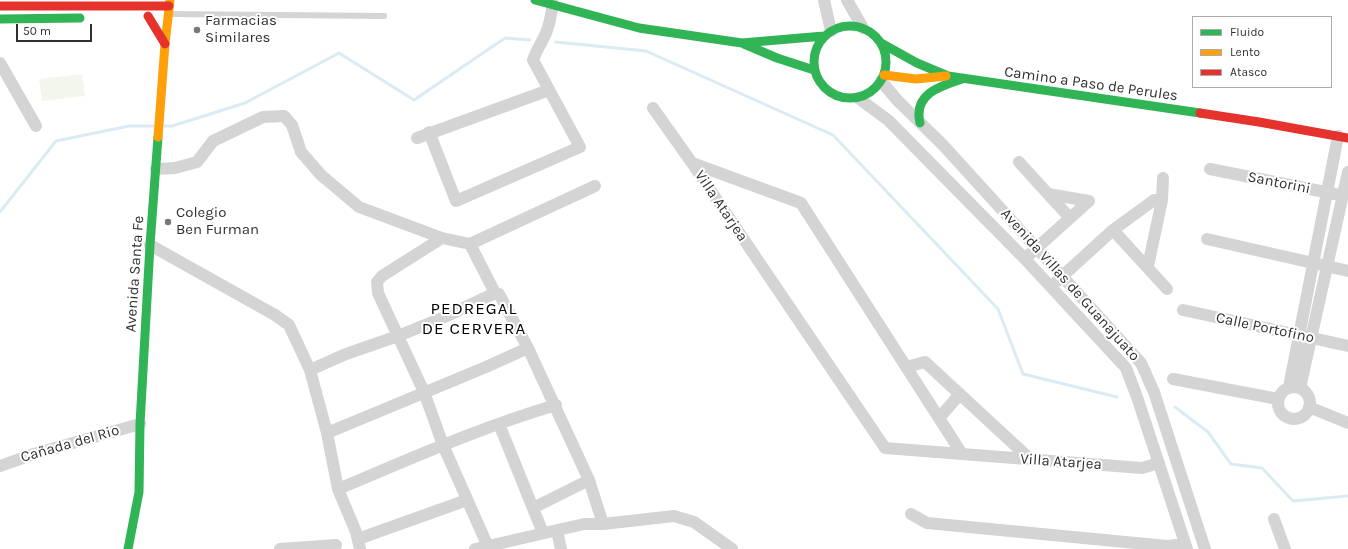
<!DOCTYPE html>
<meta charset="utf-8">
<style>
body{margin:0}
#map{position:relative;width:1348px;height:549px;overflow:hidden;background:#fff;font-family:Karla,sans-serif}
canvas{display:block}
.legend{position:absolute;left:1192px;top:16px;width:140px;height:72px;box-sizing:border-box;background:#fff;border:1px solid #acacac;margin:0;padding:5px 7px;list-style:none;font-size:12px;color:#303030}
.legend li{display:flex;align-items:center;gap:8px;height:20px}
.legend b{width:20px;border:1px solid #acacac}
.scale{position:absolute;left:16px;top:24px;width:76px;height:18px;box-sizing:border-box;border:2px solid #303030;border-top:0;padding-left:5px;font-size:12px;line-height:14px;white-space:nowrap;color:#303030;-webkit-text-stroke:3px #fff;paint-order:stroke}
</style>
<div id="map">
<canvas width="1348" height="549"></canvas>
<ul class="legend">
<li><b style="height:5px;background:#30b455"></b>Fluido</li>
<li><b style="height:5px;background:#ff9f0a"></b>Lento</li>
<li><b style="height:5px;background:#e5322d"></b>Atasco</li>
</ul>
<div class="scale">50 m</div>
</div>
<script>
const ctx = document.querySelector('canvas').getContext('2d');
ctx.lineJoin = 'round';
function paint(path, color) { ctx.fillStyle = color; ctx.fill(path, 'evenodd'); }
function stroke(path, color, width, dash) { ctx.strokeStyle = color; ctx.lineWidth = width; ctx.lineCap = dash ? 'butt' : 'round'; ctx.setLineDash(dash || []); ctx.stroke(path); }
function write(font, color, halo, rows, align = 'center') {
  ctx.font = font + ' Karla,sans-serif'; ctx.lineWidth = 4; ctx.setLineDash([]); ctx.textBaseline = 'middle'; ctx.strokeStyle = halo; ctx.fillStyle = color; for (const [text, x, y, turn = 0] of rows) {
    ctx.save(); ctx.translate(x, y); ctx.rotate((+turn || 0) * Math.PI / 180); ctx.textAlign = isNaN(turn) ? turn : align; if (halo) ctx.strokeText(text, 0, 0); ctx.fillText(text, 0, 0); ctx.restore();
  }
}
paint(new Path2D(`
 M82,74L85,96L42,101L39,79Z`), '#f2f6ed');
stroke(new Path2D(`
 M556,42L646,51L833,135L998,309L1023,374L1117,397
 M164,126H172L245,103L339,53L414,100L505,38L530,40
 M0,212L56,141L129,126H154
 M1175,407L1208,432L1231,464L1262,468L1293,501L1348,496`), '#daebf3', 3);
stroke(new Path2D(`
 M170,14L384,16`), '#d4d4d4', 6);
stroke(new Path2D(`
 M824,0L831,31
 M847,0L863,28
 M0,63L36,126
 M881,81L898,101L943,145L1141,363L1154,392L1205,549
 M858,98L888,120L1025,259L1126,368L1137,397L1187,549
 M653,108L692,163
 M429,132L456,201L580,147L533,60C537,48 542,43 546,33C550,24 551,14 553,4
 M417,138L549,90
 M1019,162L1048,194L1089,201L1030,254
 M156,169L175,168L197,162L213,141L263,117L284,116L292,125L301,152L321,175L359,207L442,238
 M1210,169L1335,194
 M1048,194L1070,218
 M1162,200L1163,178
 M1113,230L1167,289
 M1207,239L1348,271
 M470,244L495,293L499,294L528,348L589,480L603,524
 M150,245L275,315L289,325L310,370L327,433L338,489L356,532L360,549
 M1057,281L1113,230L1154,200H1162L1148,266
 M1183,310L1348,346
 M906,367L925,362L1031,460
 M310,370L346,354L398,336L447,316L495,293
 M1173,379L1278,399
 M1289,387L1338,136
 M1278 403a16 16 0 1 1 32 0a16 16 0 1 1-32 0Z
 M1300,388L1348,172
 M1309,407L1348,423
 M939,418L960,394
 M499,424L543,533
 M327,433L486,367L528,348
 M962,454L801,203L692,163L885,448L1142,468L1159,463
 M0,466L34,454L140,424
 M338,489C410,459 481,427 556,405
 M533,508L589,480
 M911,514L927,523L1167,546L1185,544
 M1274,519L1285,549
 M557,531L561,549
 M358,539L467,500
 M280,549L336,545
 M475,549L584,524H603L674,516L694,522L732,549
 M489,549L443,445L424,392L378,293L377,282L382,276L442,238L470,244L595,186`), '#d4d4d4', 12);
stroke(new Path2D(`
 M535,0L639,28L742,43L824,36
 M0,19L80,18
 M814 62a36 36 0 1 1 72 0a36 36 0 1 1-72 0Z
 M881,43L917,63L948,76L1200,113
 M744,44L777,58L814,70
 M920,123C913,94 940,86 962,79
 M128,549L139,492L140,424L150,245L158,137`), '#30b455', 9);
stroke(new Path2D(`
 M884,75L916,79L946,76
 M158,137L165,44L170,0`), '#ff9f0a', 9);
stroke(new Path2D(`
 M0,6H169
 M148,16L165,44
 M1200,113L1259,122L1348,138`), '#e5322d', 9);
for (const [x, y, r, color] of [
 [197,30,4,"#787878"],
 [168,222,4,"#787878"]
]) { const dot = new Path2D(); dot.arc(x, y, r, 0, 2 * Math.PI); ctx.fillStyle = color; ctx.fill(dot); stroke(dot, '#fff', 1.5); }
write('15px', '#303030', '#fff', [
 ["Farmacias",205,21],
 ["Similares",205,38],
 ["Colegio",176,213],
 ["Ben Furman",176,230]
], 'left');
write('15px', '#303030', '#fff', [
 ["Camino a Paso de Perules",1091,84,8],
 ["Santorini",1279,183,11],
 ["Villa Atarjea",721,206,56],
 ["Avenida Santa Fe",135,274,-86],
 ["Avenida Villas de Guanajuato",1070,285,48],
 ["Calle Portofino",1265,328,12],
 ["Cañada del Rio",70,444,-16],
 ["Villa Atarjea",1061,462,4]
]);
ctx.letterSpacing = '1px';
write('17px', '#000', '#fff', [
 ["PEDREGAL",474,309],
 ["DE CERVERA",474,329]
]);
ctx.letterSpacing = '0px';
</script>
